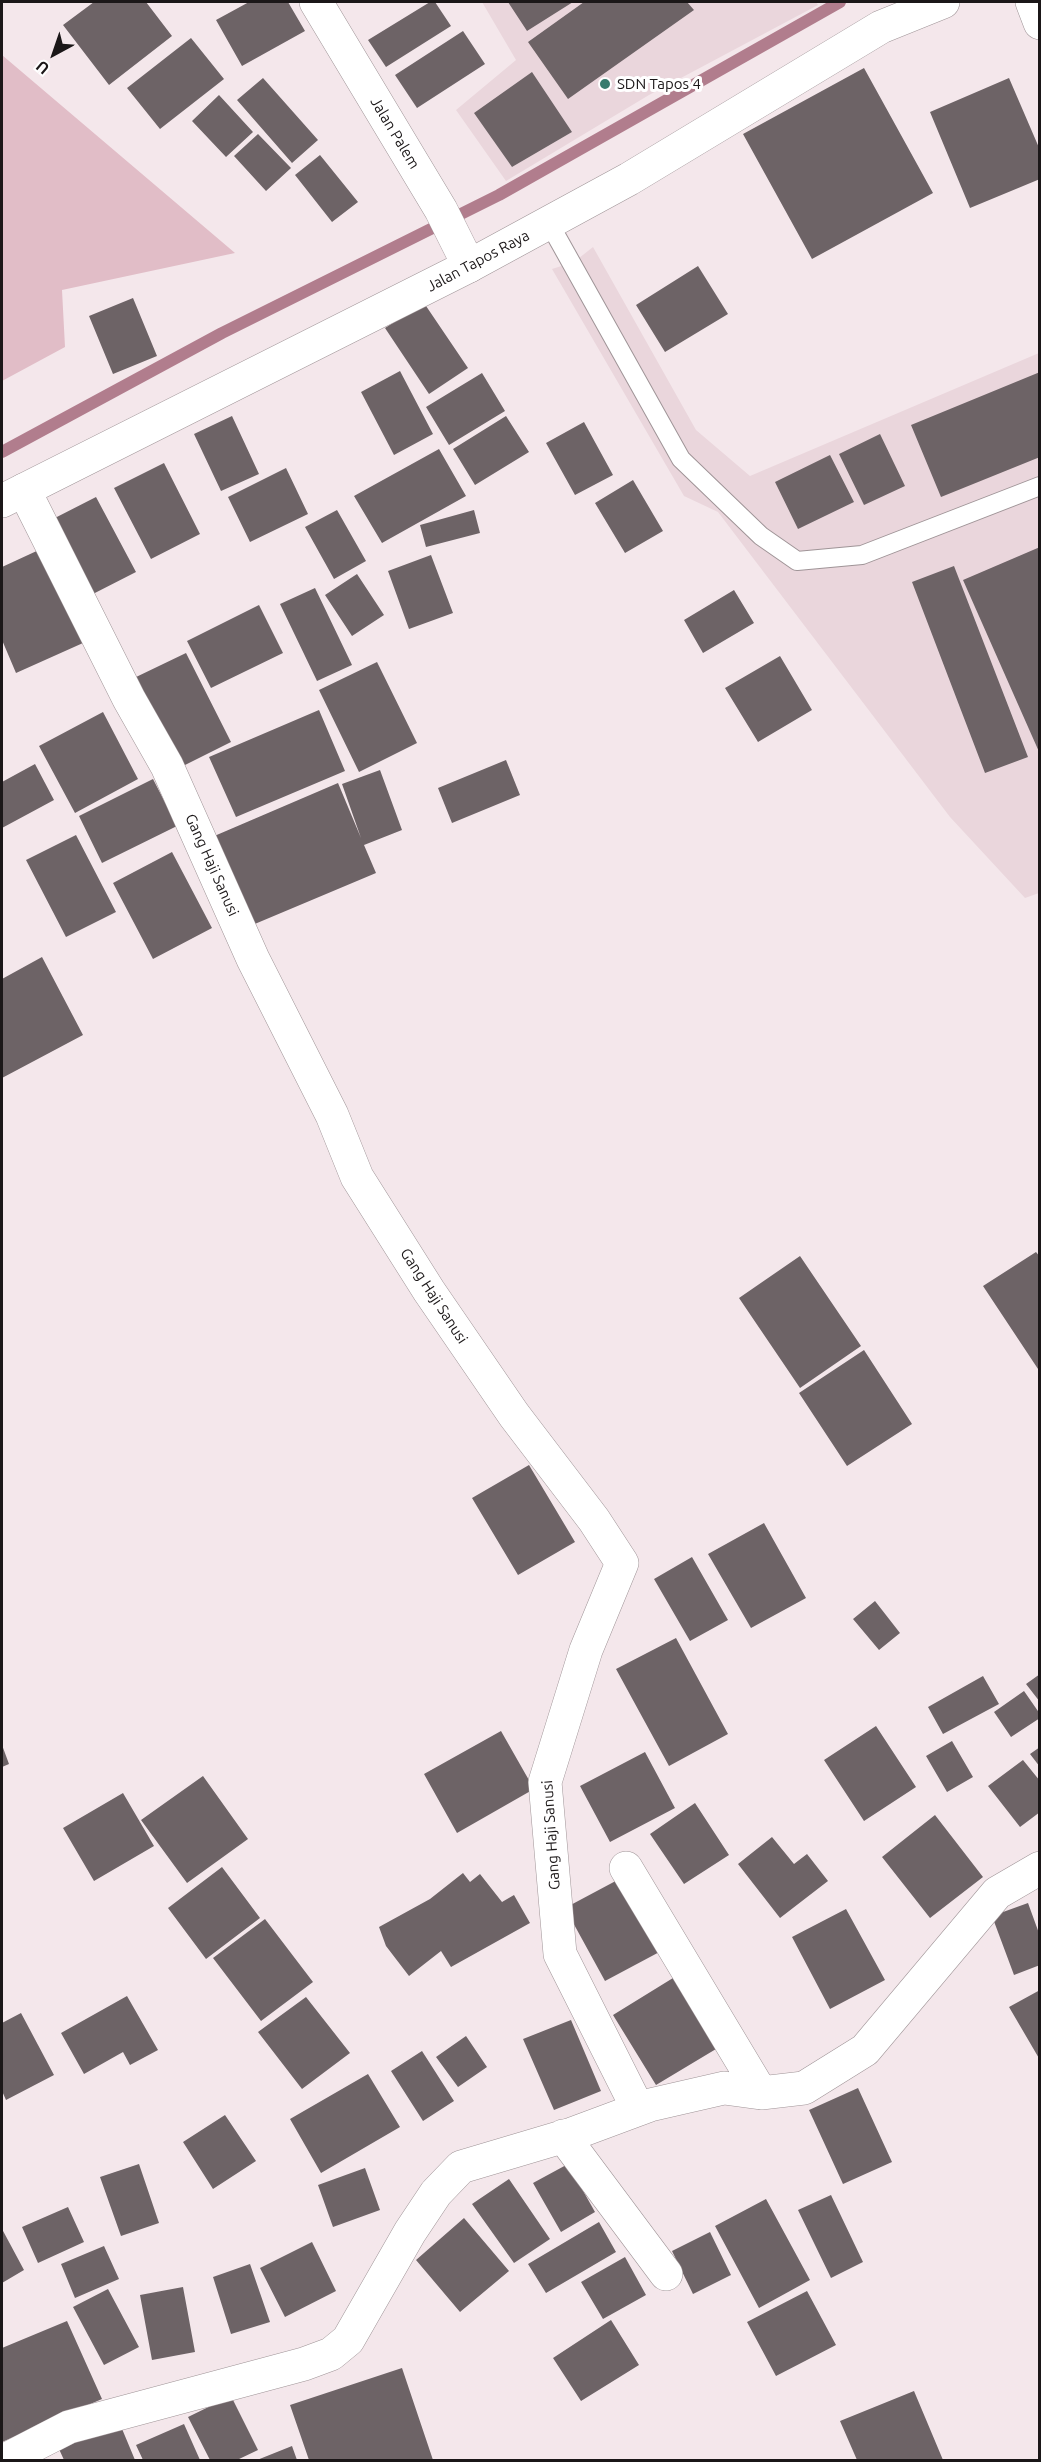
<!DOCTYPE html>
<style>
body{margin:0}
#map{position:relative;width:1041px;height:2462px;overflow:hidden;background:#f4e7eb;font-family:Ubuntu,sans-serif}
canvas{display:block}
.frame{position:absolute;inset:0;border:3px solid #1b1718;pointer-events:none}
.north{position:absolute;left:24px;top:24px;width:60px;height:60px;-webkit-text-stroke:4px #fff;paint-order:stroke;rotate:220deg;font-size:16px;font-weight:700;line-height:24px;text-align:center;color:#1b1718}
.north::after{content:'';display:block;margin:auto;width:21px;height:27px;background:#1b1718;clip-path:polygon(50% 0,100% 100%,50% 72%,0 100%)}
</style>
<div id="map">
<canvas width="1041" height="2462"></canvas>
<div class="frame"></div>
<div class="north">U</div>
</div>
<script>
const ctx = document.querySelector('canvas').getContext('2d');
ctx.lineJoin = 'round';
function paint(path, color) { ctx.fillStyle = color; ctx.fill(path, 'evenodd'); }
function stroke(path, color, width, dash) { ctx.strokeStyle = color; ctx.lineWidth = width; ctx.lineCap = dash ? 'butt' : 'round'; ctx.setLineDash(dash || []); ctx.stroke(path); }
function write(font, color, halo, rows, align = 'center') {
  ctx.font = font + ' Ubuntu,sans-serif'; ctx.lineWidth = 6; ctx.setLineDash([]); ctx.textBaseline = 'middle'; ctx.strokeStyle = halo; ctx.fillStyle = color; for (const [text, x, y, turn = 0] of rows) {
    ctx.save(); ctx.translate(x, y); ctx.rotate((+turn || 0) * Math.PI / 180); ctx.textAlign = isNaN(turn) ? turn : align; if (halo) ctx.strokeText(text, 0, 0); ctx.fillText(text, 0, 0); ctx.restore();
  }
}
paint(new Path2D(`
 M482,2H816L818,5L649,95L506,181L456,110L516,60ZM475,113L572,132L512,167Z
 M593,247L696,430L750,476L1039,353V893L1025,898L950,817L718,512L684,496L552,269L574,262Z`), '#ead6dc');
paint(new Path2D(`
 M2,55L235,253L62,290L65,347L2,381Z`), '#e1bdc7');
stroke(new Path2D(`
 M2,452L222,333L499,195L840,2`), '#b17d8d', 12);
paint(new Path2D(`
 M94,2H146L172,36L109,85L63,25Z
 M249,2H288L305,31L242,66L216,20Z
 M430,2H435L451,26L386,67L368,40Z
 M508,2H573L527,31Z
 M584,2H687L694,10L568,99L528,42Z
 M463,31L485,64L417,108L395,75Z
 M191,38L224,79L160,129L127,88Z
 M864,68L933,193L812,259L743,134Z
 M532,72L572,132L512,167L474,113Z
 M263,78L318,140L292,163L237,100Z
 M1009,78L1040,150V179L970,208L930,112Z
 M219,95L253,132L226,157L192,121Z
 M258,134L291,168L266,191L234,156Z
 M320,155L358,202L332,222L295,175Z
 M698,266L728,314L665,352L636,305Z
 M133,298L157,356L113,374L89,316Z
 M424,303L468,368L429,394L385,328Z
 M400,371L433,434L394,455L361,392Z
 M1040,372V457L941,497L911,425Z
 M482,373L505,411L449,445L426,407Z
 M232,416L259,474L221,491L194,434Z
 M506,416L529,452L475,485L453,449Z
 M584,422L613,475L575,495L546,443Z
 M880,434L905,486L864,505L839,454Z
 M439,449L466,496L382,543L354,496Z
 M830,455L854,502L798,529L775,482Z
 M164,463L200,534L151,559L114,488Z
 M286,468L308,514L250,542L228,497Z
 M633,480L663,531L625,553L595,503Z
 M96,497L136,572L89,596L49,521Z
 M337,510L366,561L334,579L305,527Z
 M474,510L480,533L426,547L420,525Z
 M1040,547V754L963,580Z
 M41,549L83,643L16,673L2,640V567Z
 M431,555L453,613L409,629L388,571Z
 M954,566L1028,757L985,773L912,582Z
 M357,574L384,615L352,636L325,595Z
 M315,588L352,665L317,681L280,604Z
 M734,590L754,623L703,653L684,620Z
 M259,605L283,653L211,688L187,641Z
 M186,653L231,742L179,768L134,678Z
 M780,656L812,710L758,742L725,688Z
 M377,662L417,743L359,772L319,690Z
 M319,710L345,771L236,817L209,757Z
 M103,712L138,779L75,813L39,746Z
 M506,760L520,795L452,823L438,788Z
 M35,764L54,800L2,828V782Z
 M380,770L402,830L364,845L376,873L250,926L212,837L338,783L361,838L342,784Z
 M153,779L177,826L102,863L79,816Z
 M76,835L116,912L66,937L26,860Z
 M172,852L212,928L153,959L113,883Z
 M42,957L83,1035L2,1078V979Z
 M1036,1252L1040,1257V1372L983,1286Z
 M800,1256L861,1346L800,1388L739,1298Z
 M864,1350L912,1424L847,1466L799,1393Z
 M529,1465L575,1542L518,1575L472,1498Z
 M764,1523L806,1598L751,1628L708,1554Z
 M692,1557L728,1620L690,1641L654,1579Z
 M875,1601L900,1633L879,1650L853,1619Z
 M676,1638L728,1734L669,1766L616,1669Z
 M1040,1674V1702L1026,1684Z
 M983,1676L999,1704L943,1734L928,1707Z
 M1024,1691L1040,1714V1718L1011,1737L994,1712Z
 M876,1726L916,1787L864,1821L824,1760Z
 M501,1731L534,1789L457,1833L424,1774Z
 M952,1741L973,1777L947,1792L926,1756Z
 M2,1745L9,1764L2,1767Z
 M1040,1747V1767L1030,1754Z
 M645,1752L675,1808L610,1842L580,1786Z
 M1023,1760L1040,1781V1812L1020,1827L988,1786Z
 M203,1776L248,1839L187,1883L141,1820Z
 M123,1793L154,1846L94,1881L63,1828Z
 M695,1803L729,1855L684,1884L650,1834Z
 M935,1815L983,1877L930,1918L882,1857Z
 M772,1837L794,1864L807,1854L828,1881L780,1918L738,1864Z
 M222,1867L260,1918L206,1959L168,1908Z
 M463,1873L470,1882L480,1874L502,1902L514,1895L530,1923L451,1967L441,1951L409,1976L386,1946L379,1927L430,1899Z
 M625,1876L665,1949L605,1981L565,1908Z
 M1028,1903L1040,1936V1965L1014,1975L992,1916Z
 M846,1909L885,1980L830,2009L792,1937Z
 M265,1919L313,1982L261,2021L213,1958Z
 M673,1978L716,2049L656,2085L613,2015Z
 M1040,1990V2060L1009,2007Z
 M127,1996L158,2050L130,2065L123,2052L84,2074L61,2033Z
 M306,1997L350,2053L302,2089L258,2032Z
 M21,2013L54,2075L6,2100L2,2091V2023Z
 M571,2020L601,2091L554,2110L523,2039Z
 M466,2036L487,2067L458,2087L436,2057Z
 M422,2051L454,2101L423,2121L391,2071Z
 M368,2074L400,2127L321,2173L290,2119Z
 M858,2088L892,2162L843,2184L809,2110Z
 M225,2115L256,2161L213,2189L183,2142Z
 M139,2164L159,2223L121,2236L100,2177Z
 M568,2164L595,2212L561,2232L533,2183Z
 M365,2168L380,2210L333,2227L318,2185Z
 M509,2179L550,2239L514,2263L472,2204Z
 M831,2195L863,2262L831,2278L798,2210Z
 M766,2199L810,2280L759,2308L715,2226Z
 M68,2207L84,2242L38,2263L22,2227Z
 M464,2218L509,2271L460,2312L416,2260Z
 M599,2222L616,2252L546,2293L528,2264Z
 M2,2229L24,2270L2,2283Z
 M710,2232L731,2275L693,2294L672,2251Z
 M312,2242L336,2291L285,2317L260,2268Z
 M104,2246L119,2279L75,2298L61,2264Z
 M625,2257L646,2295L603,2319L581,2282Z
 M250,2264L270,2322L231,2334L213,2277Z
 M183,2287L195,2352L152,2360L140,2295Z
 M108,2289L139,2347L104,2365L73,2307Z
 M807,2291L836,2345L776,2376L747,2322Z
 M611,2320L639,2365L581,2401L553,2358Z
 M67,2321L102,2399L2,2442V2348Z
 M402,2368L433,2460H309L290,2405Z
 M914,2391L943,2460H857L840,2421Z
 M231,2396L258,2450L237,2460H210L188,2417Z
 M120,2424L135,2460H64L59,2449Z
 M184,2424L200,2460H143L136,2445Z
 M292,2446L297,2460H257Z`), '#6d6366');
const lane = new Path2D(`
 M549,223L681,459L761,536L797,561L862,555L1040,486`);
const street = new Path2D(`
 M316,2L441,210L469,266
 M1032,2L1040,23
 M24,490L129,699L167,766L253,959L332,1115L357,1177L429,1291L514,1415L594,1520L622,1563L586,1650L545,1782L560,1954L638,2109
 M626,1868L761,2093
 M563,2136L666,2274
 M5,2460L69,2427L304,2364L331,2354L348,2340L410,2232L436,2193L461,2167L572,2134L650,2105L724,2088L761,2093L804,2088L865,2050L997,1893L1040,1868`);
const secondary = new Path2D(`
 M2,501L469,266L629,179L881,27L943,2`);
stroke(lane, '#9f9497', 20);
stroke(street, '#9f9497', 34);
stroke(secondary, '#9f9497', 34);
stroke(lane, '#fff', 18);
stroke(street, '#fff', 33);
stroke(secondary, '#fff', 33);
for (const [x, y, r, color] of [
 [605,84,6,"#377b6e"]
]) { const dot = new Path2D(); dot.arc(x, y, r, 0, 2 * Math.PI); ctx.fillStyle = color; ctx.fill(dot); stroke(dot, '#fff', 2); }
write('15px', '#1b1718', '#fff', [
 ["SDN Tapos 4",617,84]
], 'left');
write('15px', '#1b1718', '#fff', [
 ["Jalan Palem",395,133,59],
 ["Jalan Tapos Raya",478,261,-28],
 ["Gang Haji Sanusi",212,865,66],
 ["Gang Haji Sanusi",434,1296,57],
 ["Gang Haji Sanusi",551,1835,-94]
]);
</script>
